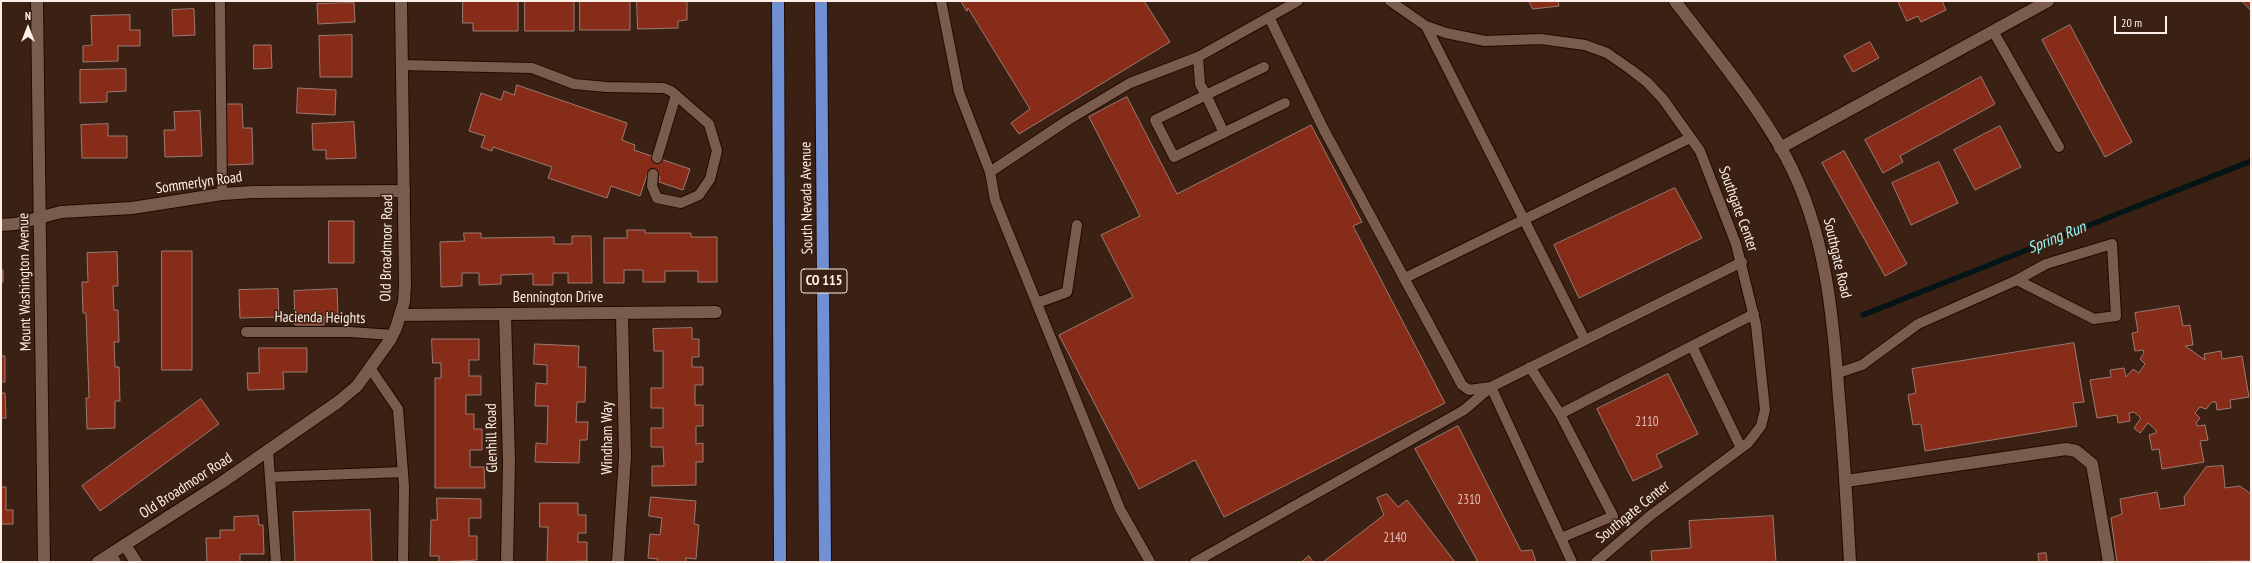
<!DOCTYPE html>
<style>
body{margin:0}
#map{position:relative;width:2252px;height:563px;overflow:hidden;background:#3b2113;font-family:"PT Sans Narrow",sans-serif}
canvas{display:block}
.frame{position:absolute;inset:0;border:2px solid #fdefe7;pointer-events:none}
.north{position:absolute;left:8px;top:8px;width:40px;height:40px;-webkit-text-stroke:3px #3b2113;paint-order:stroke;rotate:0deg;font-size:11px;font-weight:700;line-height:16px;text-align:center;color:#fdefe7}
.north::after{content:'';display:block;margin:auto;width:14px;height:18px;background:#fdefe7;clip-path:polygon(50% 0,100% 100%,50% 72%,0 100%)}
.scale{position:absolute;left:2114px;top:16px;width:53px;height:18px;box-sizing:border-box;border:2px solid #fdefe7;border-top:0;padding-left:5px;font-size:12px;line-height:14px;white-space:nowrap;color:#fdefe7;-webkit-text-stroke:3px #3b2113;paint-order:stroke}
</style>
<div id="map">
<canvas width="2252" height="563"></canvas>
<div class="frame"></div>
<div class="north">N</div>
<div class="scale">20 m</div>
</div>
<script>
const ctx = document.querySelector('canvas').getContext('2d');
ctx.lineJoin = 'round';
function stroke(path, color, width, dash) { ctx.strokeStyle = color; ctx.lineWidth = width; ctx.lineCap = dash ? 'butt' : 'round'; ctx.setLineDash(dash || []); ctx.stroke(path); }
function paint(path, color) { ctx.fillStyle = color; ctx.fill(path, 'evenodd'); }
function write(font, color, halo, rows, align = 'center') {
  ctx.font = font + ' "PT Sans Narrow",sans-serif'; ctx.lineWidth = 3; ctx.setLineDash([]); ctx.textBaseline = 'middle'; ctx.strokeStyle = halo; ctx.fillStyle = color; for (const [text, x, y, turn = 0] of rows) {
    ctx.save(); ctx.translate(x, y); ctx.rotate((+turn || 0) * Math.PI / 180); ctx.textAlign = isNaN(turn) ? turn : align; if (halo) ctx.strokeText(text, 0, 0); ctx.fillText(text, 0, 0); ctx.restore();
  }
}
stroke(new Path2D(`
 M1863,315L2251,161`), '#031516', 5.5);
const building = new Path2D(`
 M463,1H518V31H473V23H463Z
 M525,1H574V31H525Z
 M580,1H630V30H580Z
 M637,1H687V20L678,21V28L638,29Z
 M961,1H1144L1170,42L1019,134L1011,123L1030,109L968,8L967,11Z
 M1529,1H1558L1559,6L1533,9Z
 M1898,1H1942L1946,10L1921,22L1918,16L1907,21Z
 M2242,1H2251V10Z
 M354,3L355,22L318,24L317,4Z
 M194,9L195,35L173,36L172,10Z
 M130,15V30H140V46H118V61L83,62V46L92,45L91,16Z
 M2070,25L2132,142L2105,157L2042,40Z
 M352,35V77H320L319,36Z
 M1870,42L1879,58L1853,72L1844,56Z
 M254,45H271L272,68L254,69Z
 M126,69V91L107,92V102L80,103V70Z
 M1981,77L1995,104L1900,156L1903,162L1883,173L1865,140Z
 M517,85L627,123L622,140L635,145L634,150L690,169L683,190L659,182L660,177L648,172L640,196L611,186L607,198L548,178L552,167L493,147L492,151L481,147L485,136L469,131L481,93L501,100L504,91L514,95Z
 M298,88L336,90L335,115L297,113Z
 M1127,97L1177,194L1311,125L1362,222L1353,226L1445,403L1224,517L1195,460L1139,489L1059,335L1133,297L1101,235L1140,216L1089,117Z
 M225,104H242L243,128H252L253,164L227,165Z
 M200,111L202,156L165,157L164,130H175L174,112Z
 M354,122L356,158L326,159V150H313L312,124Z
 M108,124V136H127V158H82L81,125Z
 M2000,126L2021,167L1975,190L1954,150Z
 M1844,151L1907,264L1885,276L1822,163Z
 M1939,162L1958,203L1911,225L1892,183Z
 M1675,188L1702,238L1579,298L1554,245Z
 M329,221H354V263H329Z
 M627,230H645V233H691V237H717V282H698V271H665V282H643V270H624V283H604V238H627Z
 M464,233H481V238L554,237V244H572V236H591L592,283H568V273H553V285H533V274L501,275V284L479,285V273H462V286L441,287L440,242L464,241Z
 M162,251H192V370H162Z
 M117,252L118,286H113L114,310H118L119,342H114L115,367H119L120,401H115V428L87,429L86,398H89L86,313H83L82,282H88L87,253Z
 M1,270H3V282H1Z
 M278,289L279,317L240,318L239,290Z
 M337,289L338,316L324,317V325H295L294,291Z
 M2179,306L2183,326L2190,325L2193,345L2185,346L2205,360L2204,354L2221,351L2222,359L2242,356L2249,397L2230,400L2231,408L2217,410L2216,402H2212L2206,409L2200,407L2195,413L2200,418L2196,423L2197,426L2205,425L2208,440L2200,441L2204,462L2162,469L2159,449L2152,450L2149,435L2156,433V430L2148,423L2140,433L2134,428L2141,418L2134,412L2129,413L2130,421L2118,423L2117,415L2097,418L2090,380L2111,377L2110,370L2124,368L2126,377L2133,369L2139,373L2145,364L2140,359L2144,353L2143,350L2135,351L2132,333L2138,332L2135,313Z
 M692,328V339H699V357H692V367H703V385H695V405H703V426H696V444L703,443V462H696V485L652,486V466H664L663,447H651V428H663V408H651V388H663V351H654L653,329Z
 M432,339H479V360H469V376H481V395H466V414H474V429H482V450H470V467H484L485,488H435V378H441V363H433Z
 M2074,343L2084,402L2073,403L2077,426L1925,451L1921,424L1913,425L1908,395L1916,393L1912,369Z
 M535,344L579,346L578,367H586L585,402H577L576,422H588L587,440H580L579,463L535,462L536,443L547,444L548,406H535L536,383L547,384V365L534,364Z
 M259,348H307V372H283L284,389L248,390L247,373H259Z
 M1,356H5V382H1Z
 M1668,374L1698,434L1656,455L1662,467L1633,481L1597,409Z
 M1,393H5L6,418H1Z
 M201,399L219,424L100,511L82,486Z
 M1458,426L1521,551L1532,550L1536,562H1475L1477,560L1415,449Z
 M2223,466L2225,488L2240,486L2251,494V561L2117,562L2111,518L2122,514L2120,499L2157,492L2160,509L2185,505L2184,497L2206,467Z
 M1,487H6V510H13V524H1Z
 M1387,494L1398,507L1407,500L1455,562H1323L1384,515L1377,498Z
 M651,497L696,501L694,524L699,525L696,559L686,558V562H657L658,559L648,558L650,534L660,535L662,518L649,516Z
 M437,498L481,499V518H469V536H477V560L439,562V556H430L431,520H437Z
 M540,503H578V515H586V533H578V542H587V561L547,562L548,527H540Z
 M370,510L372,562H295L293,512Z
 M258,516L259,525H263L264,554H240V562H264H207L206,538H220V530H234V517Z
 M1773,516L1776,562H1652L1651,551L1691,548L1689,521Z
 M2046,553L2047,561L2039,562L2038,554Z
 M1309,556L1313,562H1302Z`);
paint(building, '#862c19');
stroke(building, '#9d7a72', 1);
const service = new Path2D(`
 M220,1L222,194
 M941,1L959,92L990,172L1068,120L1130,83L1198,57L1298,1
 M1390,1L1426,26L1446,33L1485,41L1541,39L1585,45L1607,53L1630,69L1647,82L1663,99L1700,151L1736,244L1756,325L1765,410L1761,426L1748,443L1651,515L1596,562
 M1269,17L1323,128L1462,385L1469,390L1491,387
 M1426,26L1585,340
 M1993,31L2059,147
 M1198,57L1200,84L1206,95L1155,120L1174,157L1285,103
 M402,65L532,68L574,84L606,87L664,88L671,91L709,124L717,151L710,179L699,195L681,203L657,198L652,186L653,174
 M1224,133L1206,95L1264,67
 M657,158L676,95
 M990,172L995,200L1120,509L1150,562
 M1405,278L1690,138
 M1037,303L1067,292L1077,225
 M246,332H350L393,335
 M1692,346L1741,448
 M1530,367L1560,414
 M370,368L398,409L404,486L403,562
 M1838,373L1862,365L1918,324L2017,280L2094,319L2116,316L2112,244L2046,264L2017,280
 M1491,387L1572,562
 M268,450L276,562
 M270,477L403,472
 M1561,538L1613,516L1560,414L1754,314
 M1195,562L1464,410L1491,387L1742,262`);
const minor = new Path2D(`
 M37,1L44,562
 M1780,148L2048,1
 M1,225L15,224L61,212L132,208L222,194L253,192L404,191
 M505,314L509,461L507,562
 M400,315L716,312
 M1846,481L2066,449L2076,451L2092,464L2109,562
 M125,545L136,562
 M110,555L115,562
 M618,562L625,457L622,314`);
const tertiary = new Path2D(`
 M1675,1C1713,51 1755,101 1786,157C1826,232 1833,315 1839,398C1844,453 1847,507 1850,562
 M98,562L221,483L338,402L357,386L390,340L396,328L404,302L405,285L401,1`);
const trunk = new Path2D(`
 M778,1L780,562
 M821,1L825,562`);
stroke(service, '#210a00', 12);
stroke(minor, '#210a00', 14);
stroke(tertiary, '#210a00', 14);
stroke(trunk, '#210a00', 14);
stroke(service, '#7a5c4c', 10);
stroke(minor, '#7a5c4c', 12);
stroke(tertiary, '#7a5c4c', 12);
stroke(trunk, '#7090d4', 12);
write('13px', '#dfbeb4', null, [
 ["2110",1647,422],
 ["2310",1469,500],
 ["2140",1395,538]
]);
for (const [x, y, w] of [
 [824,281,46]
]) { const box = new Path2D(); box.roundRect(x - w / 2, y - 12, w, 24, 3); ctx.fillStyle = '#3b2113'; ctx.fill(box); stroke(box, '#fdefe7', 1); }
write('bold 14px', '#fdefe7', null, [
 ["CO 115",824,281]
]);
write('15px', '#fdefe7', '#3b2113', [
 ["Sommerlyn Road",199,183,-8],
 ["South Nevada Avenue",807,198,-91],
 ["Southgate Center",1738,209,70],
 ["Old Broadmoor Road",387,248,-89],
 ["Southgate Road",1837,258,77],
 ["Mount Washington Avenue",25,282,-91],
 ["Bennington Drive",558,298],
 ["Hacienda Heights",320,318,1],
 ["Glenhill Road",492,438,-91],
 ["Windham Way",608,438,-90],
 ["Old Broadmoor Road",186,486,-33],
 ["Southgate Center",1633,512,-39]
]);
write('italic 16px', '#93f7f9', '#3b2113', [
 ["Spring Run",2057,238,-22]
]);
</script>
